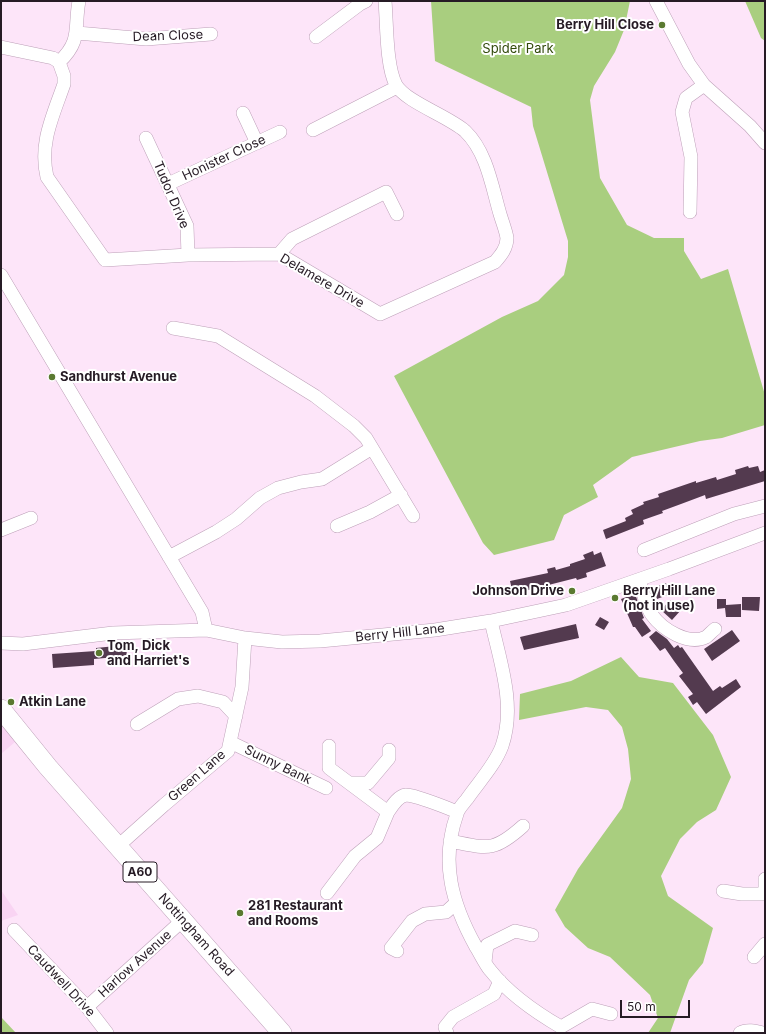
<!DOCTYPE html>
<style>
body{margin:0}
#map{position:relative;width:766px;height:1034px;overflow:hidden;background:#fde5f9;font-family:Inter,sans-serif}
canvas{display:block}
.frame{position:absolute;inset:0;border:2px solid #261b25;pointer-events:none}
.scale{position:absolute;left:620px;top:1000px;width:70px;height:18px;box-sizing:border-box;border:2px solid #261b25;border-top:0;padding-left:5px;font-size:12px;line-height:14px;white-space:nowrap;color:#261b25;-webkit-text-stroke:3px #fff;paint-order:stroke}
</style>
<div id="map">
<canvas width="766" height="1034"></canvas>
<div class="frame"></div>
<div class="scale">50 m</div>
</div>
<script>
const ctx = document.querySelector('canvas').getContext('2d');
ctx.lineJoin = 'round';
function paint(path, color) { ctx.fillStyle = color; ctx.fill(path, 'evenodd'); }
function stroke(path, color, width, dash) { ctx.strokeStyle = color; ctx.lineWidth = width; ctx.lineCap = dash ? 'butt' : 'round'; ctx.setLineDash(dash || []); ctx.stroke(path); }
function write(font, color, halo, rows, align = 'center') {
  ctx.font = font + ' Inter,sans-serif'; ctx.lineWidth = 4; ctx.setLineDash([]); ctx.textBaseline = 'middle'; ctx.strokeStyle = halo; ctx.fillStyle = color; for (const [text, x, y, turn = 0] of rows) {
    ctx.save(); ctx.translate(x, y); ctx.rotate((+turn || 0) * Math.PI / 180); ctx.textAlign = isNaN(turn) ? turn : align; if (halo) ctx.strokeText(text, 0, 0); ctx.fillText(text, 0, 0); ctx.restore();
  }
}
paint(new Path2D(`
 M1,723L15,742L1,754Z
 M1,890L18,915L1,921Z`), '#f9d4f3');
paint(new Path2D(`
 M431,1H630L624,30L615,52L594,86L590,100L600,178L627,225L654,238H684V251L701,279L728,269L765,395V425L722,438L700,441L632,457L593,485L598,497L564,515L554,540L494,555L483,543L394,376L502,317L538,301L564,275L568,257V241L533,126L531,107L435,61Z
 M745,1H765V41L761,38Z
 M621,657L639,677L673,683L713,735L731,777L716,810L697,822L680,839L661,876L668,896L713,928L703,963L689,980L670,1033H648L658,1018L650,995L610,957L588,948L565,927L555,910L578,869L622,808L631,779L628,749L622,727L608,710L586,707L519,720L520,694L571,681Z
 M1,1017L16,1033H1Z`), '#a9ce7f');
paint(new Path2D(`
 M748,466L749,468L758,466L760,472L765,470V481L706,499L705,495L681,504L662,511L663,513L643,520L644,524L606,539L603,530L626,521L625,518L633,514L631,510L644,504L643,502L659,497L658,494L696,481V483L716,477L717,480L736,474L735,470Z
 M593,551L594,555L601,552L606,566L586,573L587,577L577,580L576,578L513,594L510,581L548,573L547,569L555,567L556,570L570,566V564L585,559L583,555Z
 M666,583L670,594L657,599L653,588Z
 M635,594L644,618L642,619L651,631L642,637L635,627H633L621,599Z
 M742,597H760L759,611L742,610Z
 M717,599H726V605L741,604V617H726L725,608L717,609Z
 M670,600L681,610L672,620L661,610Z
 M600,617L609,622L604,630L595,625Z
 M576,624L579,638L524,650L520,637Z
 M732,630L740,641L712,661L704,649Z
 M656,631L667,639L674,648L678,645L680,648L682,647L713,691L720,686L722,688L736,679L741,687L706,714L697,702L693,705L688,697L693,694L679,676L683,673L674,661L665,648L660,651L649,637Z
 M126,645L127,656L94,659V665L53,668L52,654L96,651V648Z`), '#533a4f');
const minor = new Path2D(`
 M656,1L689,64L704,85L750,126L765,143
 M77,33L146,39L211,34
 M316,37L360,4L366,1
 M1,47L53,58L59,62L64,76V84C53,116 39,143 47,177L105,260L188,255L279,254L380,314L495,262C501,255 507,248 507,238C506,231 502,221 500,214C492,187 487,152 465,131C448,116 406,102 396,85C386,66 387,24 385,1
 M59,62C82,41 74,27 79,1
 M243,113L257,143
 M313,130L397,87
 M146,138L187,226L188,255
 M168,184L280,132
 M690,212L691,157L682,112L686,98L704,85
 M279,254L292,239L386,192L397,214
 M1,275L202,612L206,630
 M173,328L218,336L315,396L354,426L366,438L413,516
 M337,526L370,512L401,495
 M1,530L31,518
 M644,550L734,514L765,506
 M169,557L216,532L236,519L260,498L278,488L301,482L322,479L372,448
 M639,580C643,590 645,606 652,615C662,629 688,646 706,637C709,635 712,631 715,629
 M491,621C500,661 516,706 502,746C495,765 478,783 467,799C463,804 458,809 457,814C440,862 452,904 476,947C481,955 485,964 490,970C509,994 535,1012 561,1027L592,1009L611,1014
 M1,643L23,644L113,633L206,630L245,638L282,642L320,641L435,630L491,621L566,605L669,569L765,533
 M137,724L178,699L198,696L223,702L236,716
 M230,742L326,788
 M329,746V768L388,812C392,806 398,796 406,795C415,795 448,808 457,812
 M350,783H368L389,758V750
 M450,841C487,848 493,853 523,826
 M117,847L164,805L228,751L242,687L245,638
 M765,879V894
 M723,891L742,894H765
 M327,893L355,856L377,838L388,812
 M14,930L87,1007L107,1033
 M397,951L391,948L412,921L425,914L446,912L456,903
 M754,957L765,944
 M485,962L487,945L515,931L532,935
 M87,1007L183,920
 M447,1033L445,1027L453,1017L494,994L500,981
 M740,1033C747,1029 755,1031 763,1033`);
const highway = new Path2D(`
 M1,709L48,767L282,1033`);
stroke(minor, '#bda0b8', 14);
stroke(highway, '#bda0b8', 20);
stroke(minor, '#fff', 13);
stroke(highway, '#fff', 19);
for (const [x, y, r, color] of [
 [662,25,4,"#5a7930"],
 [52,377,4,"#5a7930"],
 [572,591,4,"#5a7930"],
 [615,598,4,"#5a7930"],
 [99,653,4,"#5a7930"],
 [11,702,4,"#5a7930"],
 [240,913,4,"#5a7930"]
]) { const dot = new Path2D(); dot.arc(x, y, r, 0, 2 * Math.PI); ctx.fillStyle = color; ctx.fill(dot); stroke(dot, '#fff', 1.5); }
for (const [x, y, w] of [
 [140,872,34]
]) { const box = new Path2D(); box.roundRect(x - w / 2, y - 10, w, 20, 3); ctx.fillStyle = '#fff'; ctx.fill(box); stroke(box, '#261b25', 1); }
write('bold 12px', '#261b25', null, [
 ["A60",140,872]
]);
write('bold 13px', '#261b25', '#fff', [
 ["Berry Hill Close",654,25,"right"],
 ["Sandhurst Avenue",60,377],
 ["Johnson Drive",564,591,"right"],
 ["Berry Hill Lane",623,591],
 ["(not in use)",623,606],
 ["Tom, Dick",107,646],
 ["and Harriet's",107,661],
 ["Atkin Lane",19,702],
 ["281 Restaurant",248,906],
 ["and Rooms",248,921]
], 'left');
write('13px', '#261b25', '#fff', [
 ["Dean Close",168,36,-2],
 ["Honister Close",224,158,-25],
 ["Tudor Drive",171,195,67],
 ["Delamere Drive",322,281,30],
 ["Berry Hill Lane",400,633,-6],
 ["Sunny Bank",278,765,26],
 ["Green Lane",197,776,-41],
 ["Nottingham Road",196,935,48],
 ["Harlow Avenue",135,964,-42],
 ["Caudwell Drive",61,981,47]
]);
write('13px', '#324a0b', '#fff', [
 ["Spider Park",518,49]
]);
</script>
